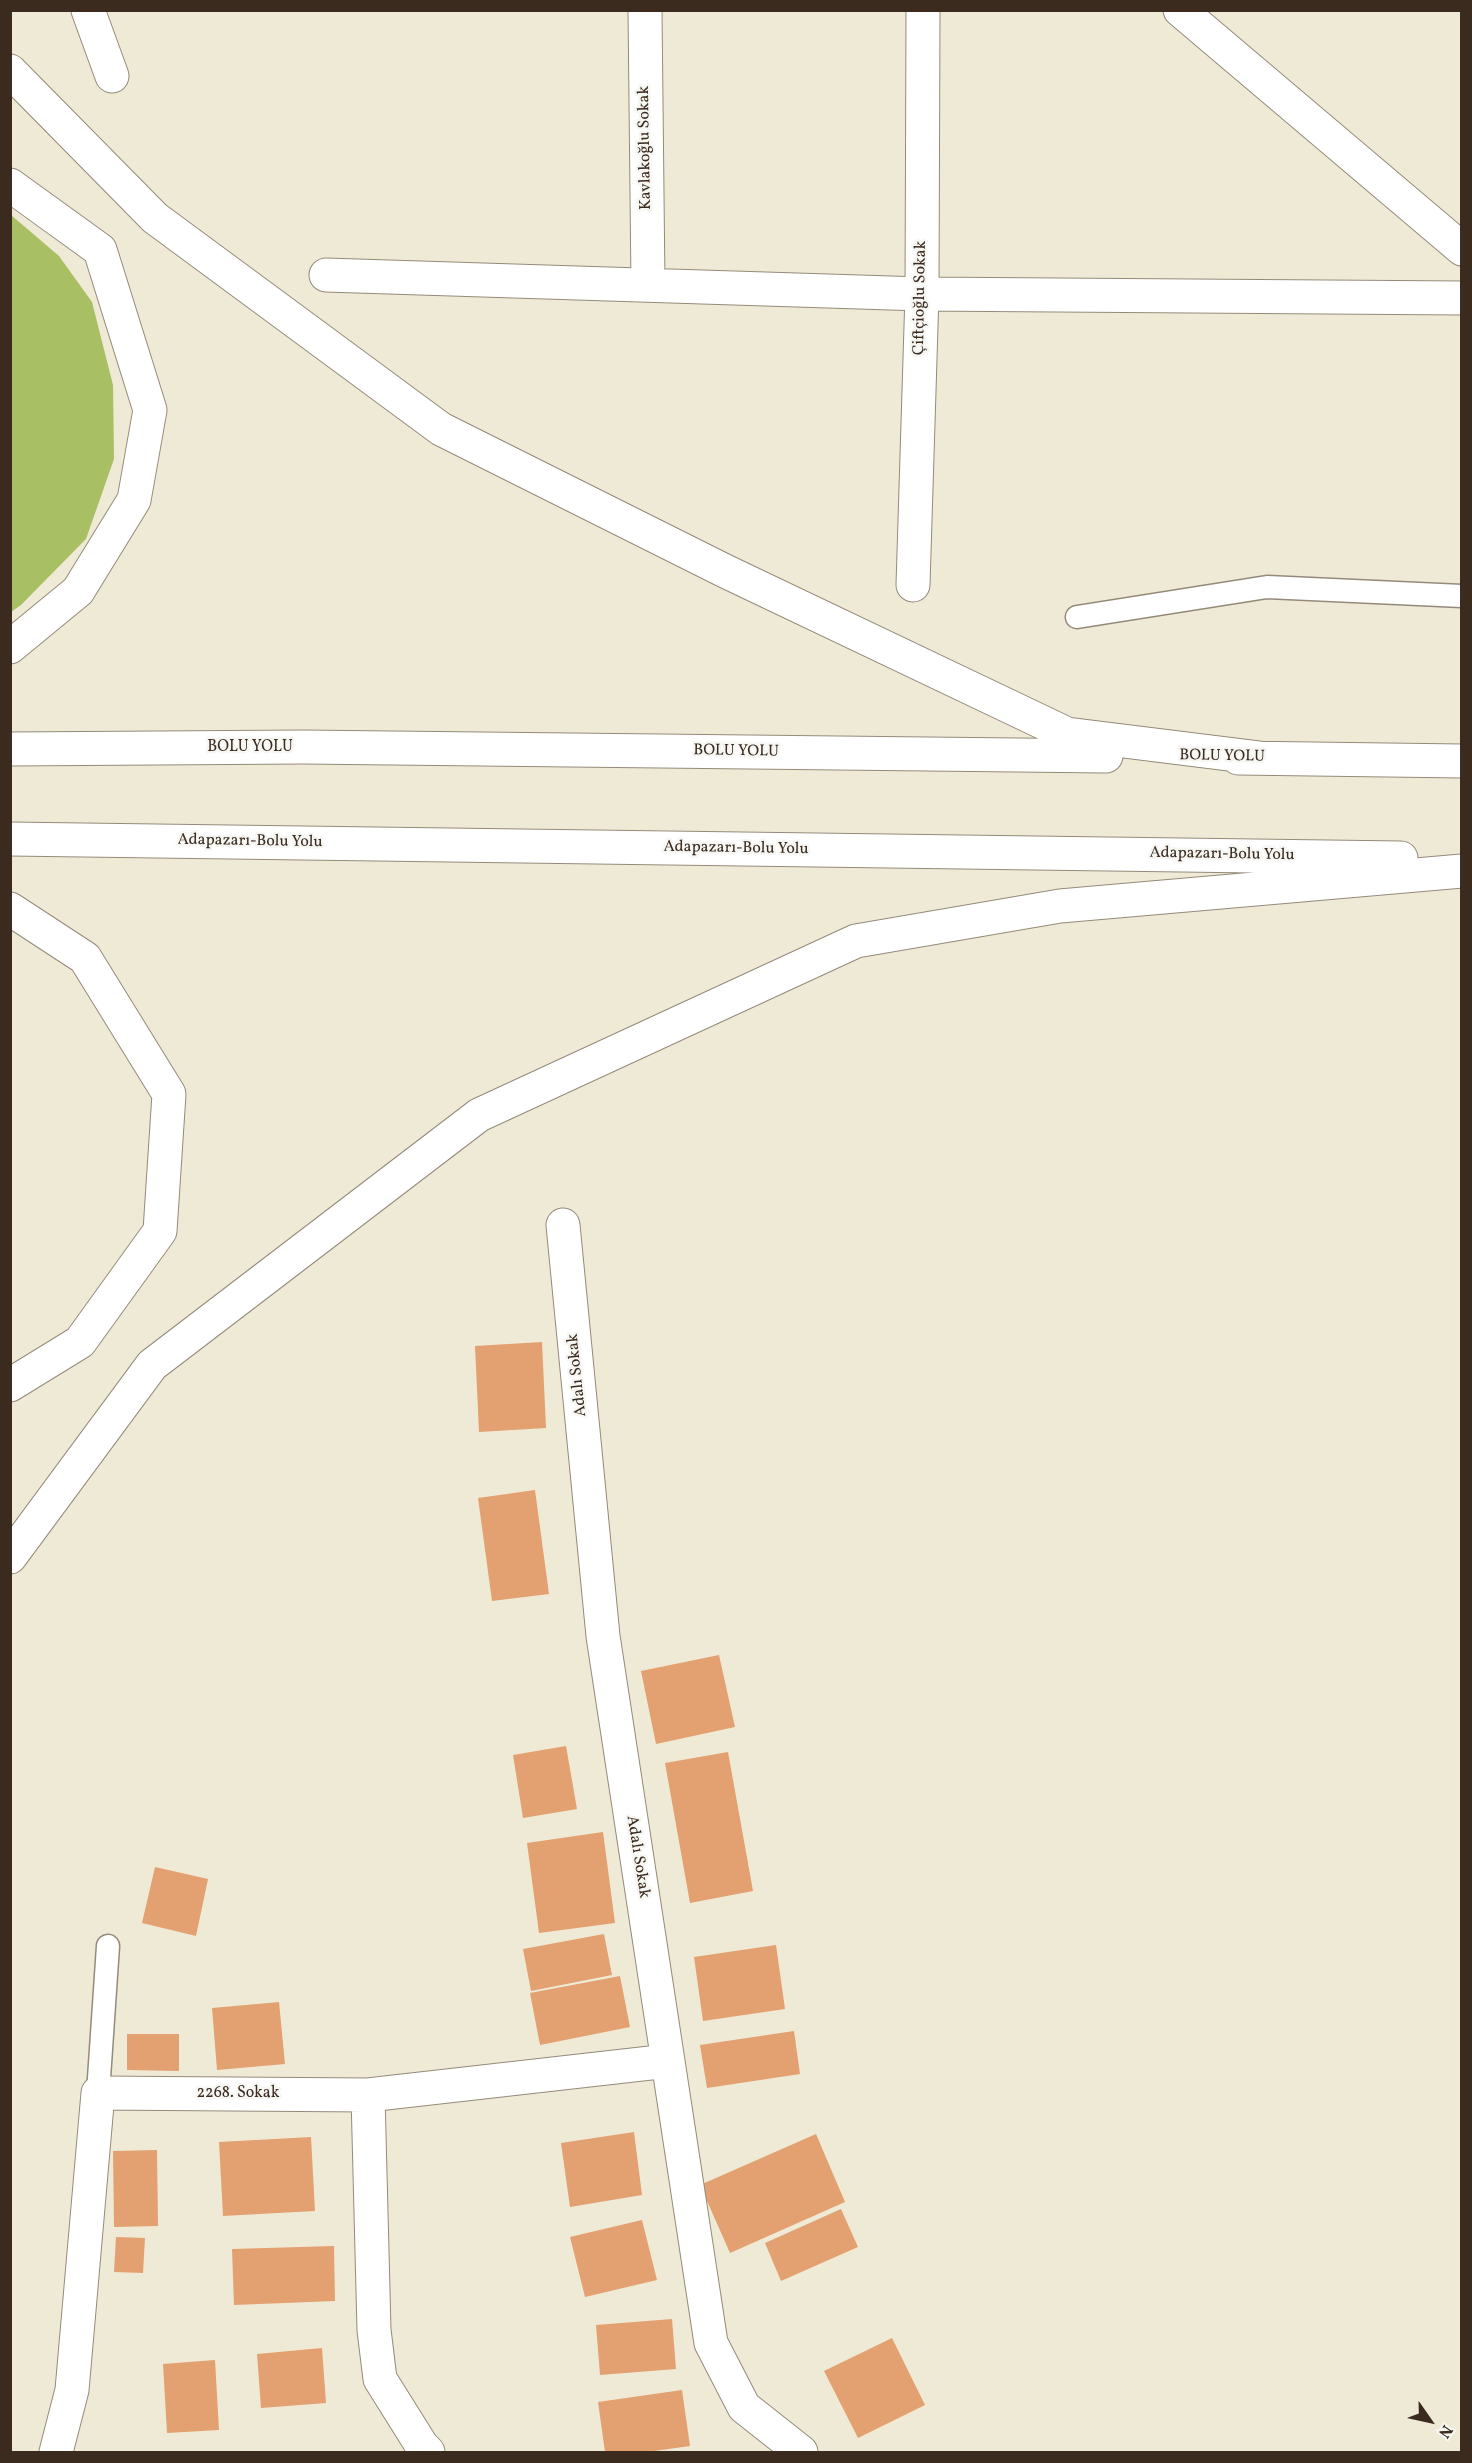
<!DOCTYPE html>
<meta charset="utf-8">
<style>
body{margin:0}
#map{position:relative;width:1472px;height:2463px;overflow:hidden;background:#efead5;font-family:Vollkorn,serif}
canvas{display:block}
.frame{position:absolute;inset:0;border:12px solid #3b2a1e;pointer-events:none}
.north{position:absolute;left:1400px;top:2391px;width:60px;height:60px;-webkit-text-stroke:4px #f6f6f2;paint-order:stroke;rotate:124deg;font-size:16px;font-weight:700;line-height:24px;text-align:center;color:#3b2a1e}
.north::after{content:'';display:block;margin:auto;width:21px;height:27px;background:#3b2a1e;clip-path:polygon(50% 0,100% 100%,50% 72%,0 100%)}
</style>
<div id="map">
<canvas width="1472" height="2463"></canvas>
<div class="frame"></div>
<div class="north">N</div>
</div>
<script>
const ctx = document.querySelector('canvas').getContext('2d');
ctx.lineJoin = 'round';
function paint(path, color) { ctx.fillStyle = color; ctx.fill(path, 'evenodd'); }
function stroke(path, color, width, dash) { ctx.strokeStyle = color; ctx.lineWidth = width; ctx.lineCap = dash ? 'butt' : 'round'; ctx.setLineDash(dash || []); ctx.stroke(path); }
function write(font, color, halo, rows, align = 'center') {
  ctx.font = font + ' Vollkorn,serif'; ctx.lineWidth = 5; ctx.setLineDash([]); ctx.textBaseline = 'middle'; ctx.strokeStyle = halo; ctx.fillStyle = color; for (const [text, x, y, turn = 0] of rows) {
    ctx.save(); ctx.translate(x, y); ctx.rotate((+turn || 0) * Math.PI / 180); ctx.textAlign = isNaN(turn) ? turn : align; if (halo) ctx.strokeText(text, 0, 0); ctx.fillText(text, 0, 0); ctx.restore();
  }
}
paint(new Path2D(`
 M11,215L59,256L92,302L113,385L114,459L86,539L21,605L11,612Z`), '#a9bf64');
paint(new Path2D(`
 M542,1342L546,1428L479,1432L475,1346Z
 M535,1490L549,1594L492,1601L478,1498Z
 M719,1655L735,1727L656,1744L641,1671Z
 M566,1746L577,1809L523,1818L513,1755Z
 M728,1752L753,1891L690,1903L665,1763Z
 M603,1832L615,1923L539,1933L527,1843Z
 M155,1867L208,1879L196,1936L142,1923Z
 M604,1934L612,1975L531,1991L523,1949Z
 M776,1945L785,2009L703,2021L694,1957Z
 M620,1976L630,2027L540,2045L530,1993Z
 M279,2002L285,2064L217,2070L212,2008Z
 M794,2031L800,2074L707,2088L700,2045Z
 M127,2034H179V2071L127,2070Z
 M634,2132L642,2195L570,2207L561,2143Z
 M816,2134L845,2202L730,2253L700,2185Z
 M311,2137L315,2211L223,2216L219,2142Z
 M157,2150L158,2226L114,2227L113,2151Z
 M841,2209L858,2247L781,2281L765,2243Z
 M642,2220L657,2280L585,2297L570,2237Z
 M116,2237L145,2238L143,2273L114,2272Z
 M334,2246L335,2301L234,2305L232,2249Z
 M672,2319L676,2369L600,2375L596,2325Z
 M892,2338L925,2405L858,2438L824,2371Z
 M322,2348L326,2403L261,2408L257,2354Z
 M215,2360L219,2430L167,2433L163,2364Z
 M682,2390L690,2446L647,2452H605L598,2402Z`), '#e3a070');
const lane = new Path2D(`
 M1077,617L1267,587L1462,596
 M98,2093L108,1946`);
const street = new Path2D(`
 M88,10L112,76
 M645,10L648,285
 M1180,10L1462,249
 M326,275L922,294L1462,298
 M913,585L922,294L923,10
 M563,1225L603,1636L711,2343L744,2407L801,2452
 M368,2095L668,2061
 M56,2452L72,2390L98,2093L368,2095L374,2330L380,2379L422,2446L428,2452`);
const highway = new Path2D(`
 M10,71L155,218L441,429L725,571L1067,734L1260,758
 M10,185L100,250L150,410L134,500L78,591L10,647
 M10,749L303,747L1106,756
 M1238,758L1462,761
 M10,839L1401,858
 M10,909L85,958L169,1094L160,1231L80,1342L10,1385
 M10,1557L152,1365L479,1115L856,941L1060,906L1462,871`);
stroke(lane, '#958a7a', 25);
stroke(street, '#958a7a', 35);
stroke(highway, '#958a7a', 35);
stroke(lane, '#fff', 22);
stroke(street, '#fff', 33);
stroke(highway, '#fff', 33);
write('16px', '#3b2a1e', '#f6f6f2', [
 ["Kavlakoğlu Sokak",646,148,-91],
 ["Çiftçioğlu Sokak",921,298,-89],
 ["BOLU YOLU",250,748],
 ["BOLU YOLU",736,752,1],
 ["BOLU YOLU",1222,757,1],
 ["Adapazarı-Bolu Yolu",250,842,1],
 ["Adapazarı-Bolu Yolu",736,849,1],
 ["Adapazarı-Bolu Yolu",1222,855,1],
 ["Adalı Sokak",578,1375,-96],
 ["Adalı Sokak",637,1857,81],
 ["2268. Sokak",238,2094]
]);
</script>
